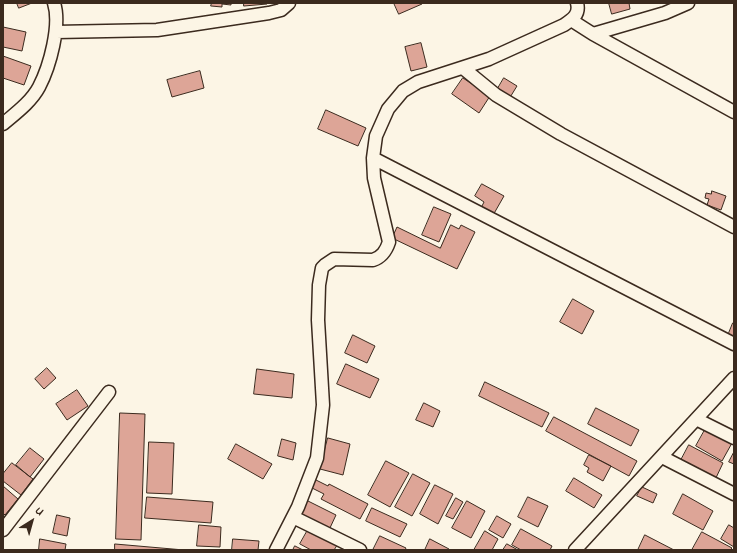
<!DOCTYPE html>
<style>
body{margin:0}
#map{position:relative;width:737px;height:553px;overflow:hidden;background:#fcf5e5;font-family:"Architects Daughter",sans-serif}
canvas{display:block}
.frame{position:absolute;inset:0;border:4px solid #3b2a1e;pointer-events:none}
.north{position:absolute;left:12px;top:501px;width:40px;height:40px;-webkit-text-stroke:3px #fcf5e5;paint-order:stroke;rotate:37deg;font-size:11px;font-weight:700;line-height:16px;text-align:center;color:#3b2a1e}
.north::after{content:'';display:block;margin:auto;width:14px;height:18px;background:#3b2a1e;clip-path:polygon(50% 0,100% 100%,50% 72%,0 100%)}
</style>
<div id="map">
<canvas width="737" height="553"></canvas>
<div class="frame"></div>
<div class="north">U</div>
</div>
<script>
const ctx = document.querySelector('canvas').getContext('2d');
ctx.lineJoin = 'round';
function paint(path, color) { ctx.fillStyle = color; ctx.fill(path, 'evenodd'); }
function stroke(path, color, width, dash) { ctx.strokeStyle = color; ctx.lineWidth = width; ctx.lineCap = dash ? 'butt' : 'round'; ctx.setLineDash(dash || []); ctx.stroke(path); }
const building = new Path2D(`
 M17,3H32L19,8Z
 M212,3H231V5L222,4V7L211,6Z
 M244,3H267V4L244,6Z
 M394,3H421L422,4L399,14Z
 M609,3H629L630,9L612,14Z
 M3,27L26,32L22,51L3,47Z
 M421,43L427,67L411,71L405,47Z
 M3,56L31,66L24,85L3,78Z
 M200,71L204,88L172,97L167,80Z
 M463,78L490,96L479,113L452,94Z
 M504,78L517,86L509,99L497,90Z
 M326,110L366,128L358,146L318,129Z
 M482,184L504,196L492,217L480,210L484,202L475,196Z
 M712,191L726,196L721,210L707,205L709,199L705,198L706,193L711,194Z
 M434,207L451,214L439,242L422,235Z
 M451,225L459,229L461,225L475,232L457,269L392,238L397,227L440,248Z
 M573,299L594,311L582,334L560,322Z
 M733,323H734V341L727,338Z
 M353,335L375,346L367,363L345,353Z
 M346,364L379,379L370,398L337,384Z
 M47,368L56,378L44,389L35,379Z
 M257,369L294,374L292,398L254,394Z
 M485,382L549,413L542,427L479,396Z
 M77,390L88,406L67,420L56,404Z
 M424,403L440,411L433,427L416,420Z
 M596,408L639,430L631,446L588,424Z
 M120,413L145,414L141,540L116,539Z
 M554,417L637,461L629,476L546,431Z
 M706,428L732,443L722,461L696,446Z
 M328,438L350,444L343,475L320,469Z
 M282,439L296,443L293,460L278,456Z
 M149,442L174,443L172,494L147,493Z
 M236,444L272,464L263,479L228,459Z
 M689,445L723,463L714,482L679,464Z
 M30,448L44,459L30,477L16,465Z
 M734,452V464L729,462Z
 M589,455L611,466L603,481L587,472L589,468L584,465Z
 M386,461L409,473L390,507L368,495Z
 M12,463L33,479L21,495L3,481V474Z
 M413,474L430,483L412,516L395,507Z
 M574,478L602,495L594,508L566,491Z
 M316,480L328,486L329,484L368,504L360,519L321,499L324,494L312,488Z
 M435,485L453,494L438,524L420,514Z
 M3,486L18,499L5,515L3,513Z
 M642,487L657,494L653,503L637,496Z
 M683,494L713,511L703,530L673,514Z
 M147,497L213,502L211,523L145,518Z
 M528,497L548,506L538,527L518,517Z
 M456,498L463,502L453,519L446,516Z
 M306,500L336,515L329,530L299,515Z
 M467,501L485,511L471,538L452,528Z
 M372,508L407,524L400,537L366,521Z
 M57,515L70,518L67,536L53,533Z
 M497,516L511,524L503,538L489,530Z
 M199,525L221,527L220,547L197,546Z
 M729,525L734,528V547L721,539Z
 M309,528L338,544L334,550H311L300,544Z
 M521,529L552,546L550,550H521L512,545Z
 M485,531L498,539L492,550H474Z
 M702,532L732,548L730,550H692Z
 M645,535L674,550H638Z
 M380,536L406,548L405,550H373Z
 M40,539L66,544L65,550H39Z
 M233,539L259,541L258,550H232Z
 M430,539L449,549L448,550H425Z
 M115,544L184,550H115Z
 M507,544L518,550H503Z
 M295,546L303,550H293Z`);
paint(building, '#dda597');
stroke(building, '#3b2a1e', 1);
const street = new Path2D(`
 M571,20L593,34L665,13L688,3
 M56,32L157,30L269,13L281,10L289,3
 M593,34L734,112
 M463,68L496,95L561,134L734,227
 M3,124C16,113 31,102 39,87C50,66 61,25 54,3
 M373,158L734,344
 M696,419L734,438
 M662,457L734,494
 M293,517L360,550
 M3,530L109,392
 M276,550L298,507L317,458L323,405L318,320L319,285L322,268L325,265L334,259L373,260C382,257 386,251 389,242L374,178L373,158L376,136L388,109L403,91L418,82L489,59L564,25C573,19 580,14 577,3
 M575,550L734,378`);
stroke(street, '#3b2a1e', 15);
stroke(street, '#fcf5e5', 12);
</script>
